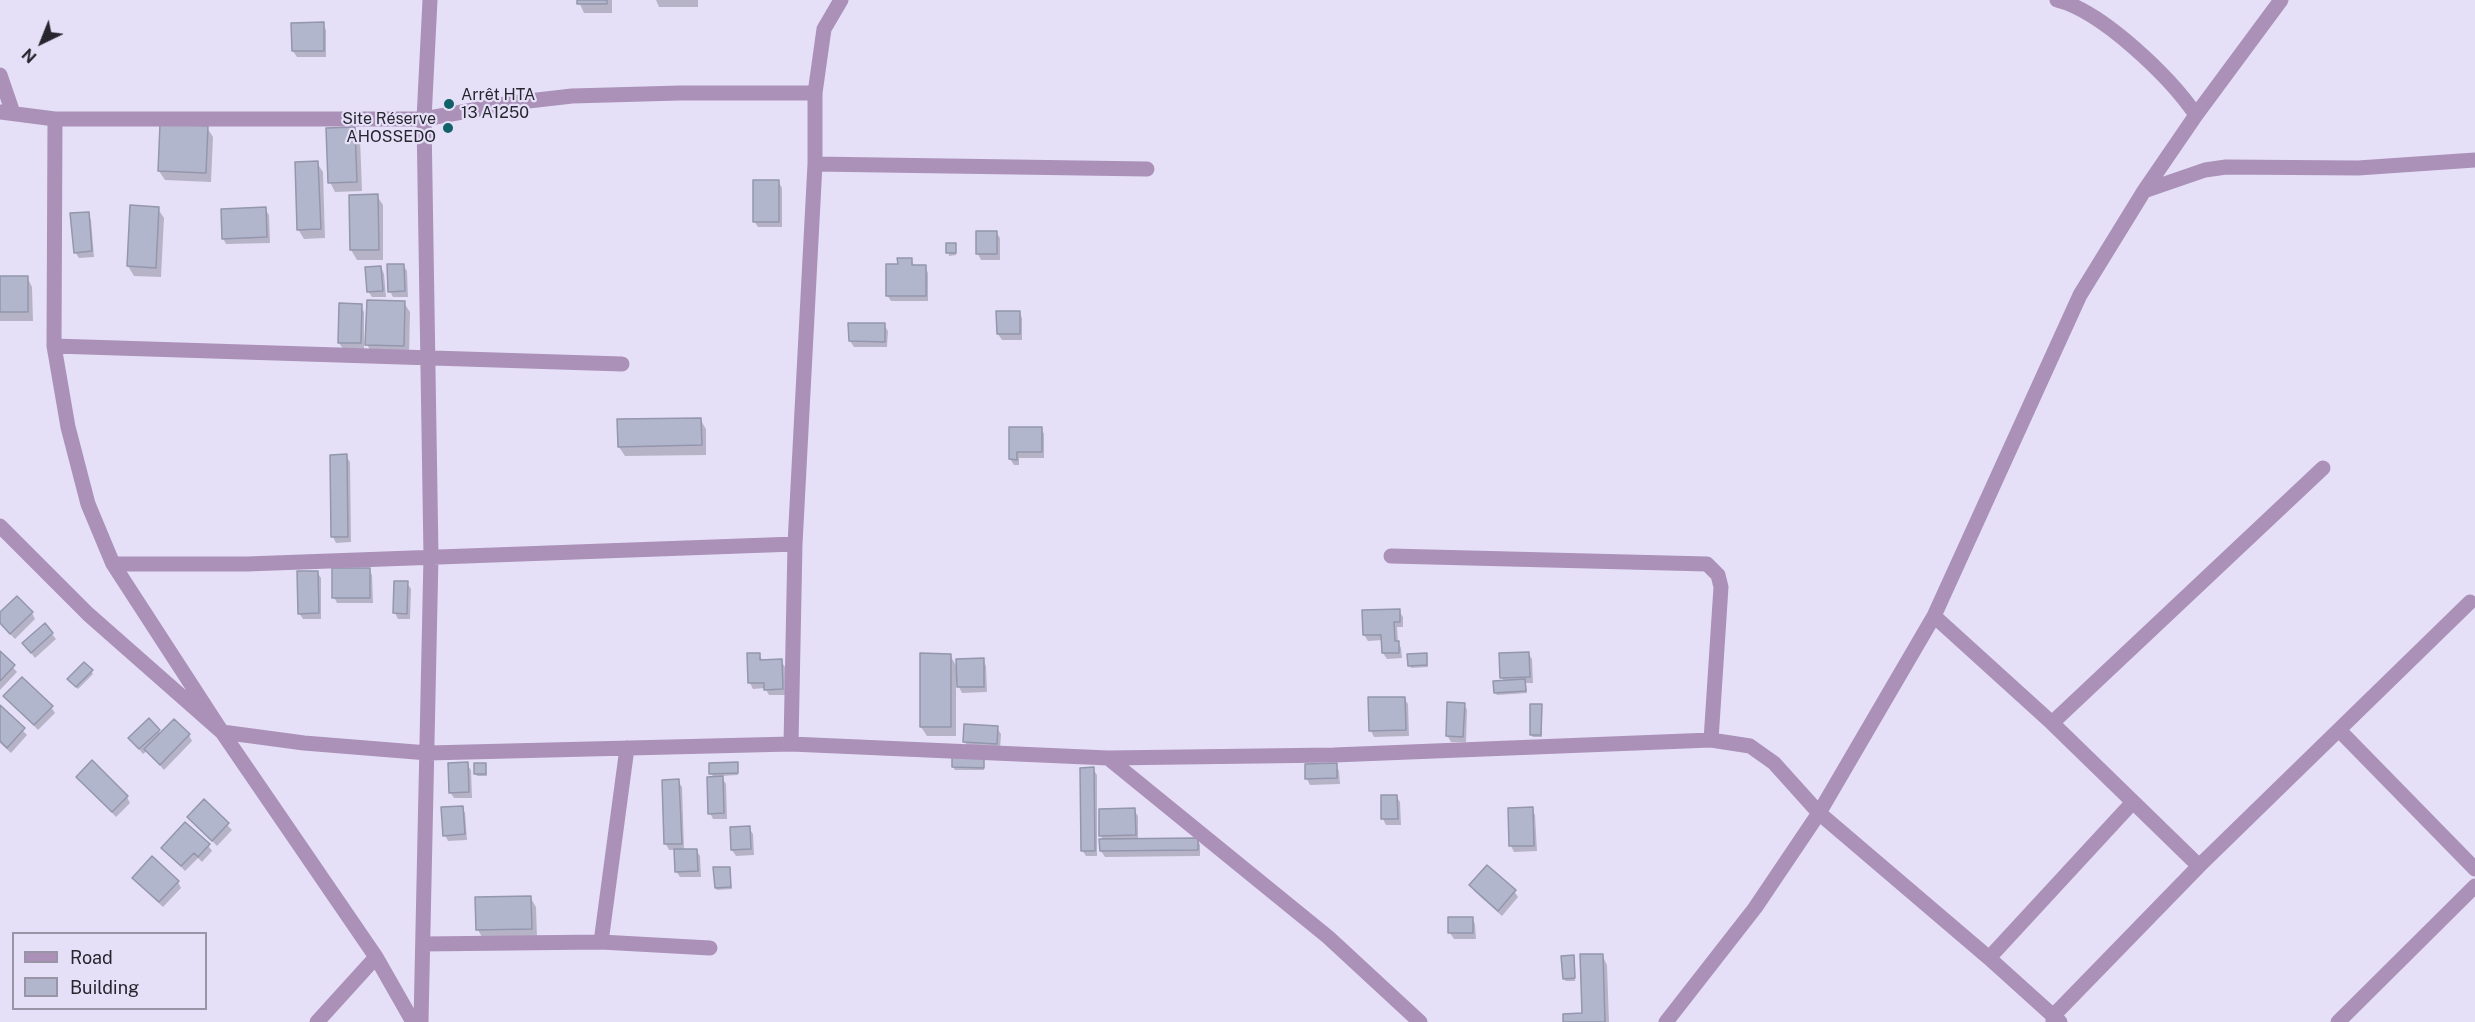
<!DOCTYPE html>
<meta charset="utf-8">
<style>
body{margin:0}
#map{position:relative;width:2475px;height:1022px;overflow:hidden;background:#e5e0f8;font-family:"Public Sans",sans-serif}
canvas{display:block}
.legend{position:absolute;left:12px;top:932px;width:195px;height:78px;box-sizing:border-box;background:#e5e0f8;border:2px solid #9995a7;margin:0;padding:8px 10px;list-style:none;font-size:18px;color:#27252e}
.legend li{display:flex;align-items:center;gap:12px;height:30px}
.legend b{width:30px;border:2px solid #9995a7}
.north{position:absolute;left:12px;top:12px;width:60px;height:60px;-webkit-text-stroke:4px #e5e0f8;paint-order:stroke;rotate:223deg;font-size:16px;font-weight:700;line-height:24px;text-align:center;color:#27252e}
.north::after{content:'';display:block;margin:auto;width:21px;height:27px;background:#27252e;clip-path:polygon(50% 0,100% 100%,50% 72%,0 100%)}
</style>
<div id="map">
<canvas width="2475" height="1022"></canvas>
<ul class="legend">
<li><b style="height:8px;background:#ab91b8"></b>Road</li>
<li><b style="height:16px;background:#b2b6cd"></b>Building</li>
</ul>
<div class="north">N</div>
</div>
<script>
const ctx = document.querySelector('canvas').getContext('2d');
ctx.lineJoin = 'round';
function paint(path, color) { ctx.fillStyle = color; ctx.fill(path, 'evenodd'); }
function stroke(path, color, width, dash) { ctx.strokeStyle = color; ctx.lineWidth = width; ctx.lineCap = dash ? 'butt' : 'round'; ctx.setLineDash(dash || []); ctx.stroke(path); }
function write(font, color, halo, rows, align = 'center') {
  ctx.font = font + ' "Public Sans",sans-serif'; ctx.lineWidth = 4.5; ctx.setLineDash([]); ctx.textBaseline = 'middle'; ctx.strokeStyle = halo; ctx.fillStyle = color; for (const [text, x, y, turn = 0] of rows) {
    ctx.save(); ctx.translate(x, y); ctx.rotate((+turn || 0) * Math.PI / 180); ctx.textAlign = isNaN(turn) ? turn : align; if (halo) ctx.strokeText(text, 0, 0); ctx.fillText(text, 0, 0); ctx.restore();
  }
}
paint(new Path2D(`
 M578,0H612V13H584Z
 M698,0V7H659L656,0Z
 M323,24L326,30V57H297L293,51Z
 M207,128L213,137L211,182L165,180L159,171Z
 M355,129L360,138L362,191L335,192L330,182Z
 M317,163L323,172L325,238L304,239L298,229Z
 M778,181L782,188V227H758L754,221Z
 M350,196H377L383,205V260H357L351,250Z
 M131,207L158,209L164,218L161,277L134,276L128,266Z
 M265,209L269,215L270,243L226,244L223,238Z
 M88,213L91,220L94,257L79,258L75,252Z
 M996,232L1000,238V260H981L978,254Z
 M948,244H955L956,255L949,256Z
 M911,260L915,267H925L928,273V301H891L887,295L899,265Z
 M403,265L407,271L408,297H393L390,291Z
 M381,267L384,274L386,297H372L368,291Z
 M27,277L32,287L33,321H0V278Z
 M404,303L410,312L409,355L372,354L367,344Z
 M361,306L364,312V349H343L339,343Z
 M1019,312L1022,318V340H1002L998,334Z
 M850,325H884L888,331L887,347H854L850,341Z
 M700,419L706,429V455L625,456L619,447Z
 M1041,428L1044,434V458H1019V465H1014L1010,459V429Z
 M346,456L350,462L351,542L336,543L333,537Z
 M369,569L372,575L373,603H337L334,597Z
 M317,572L321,578V619H303L299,613Z
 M407,583L411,589L410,619H398L395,613Z
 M1399,611L1403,617V627H1397L1398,642L1401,648L1402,658L1387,659L1383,653V640L1368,641L1364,635Z
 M32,613L35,619L15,639L0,624V614Z
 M52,634L56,639L35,658L24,644Z
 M0,653L17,672L0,690Z
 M1528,653L1532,659L1533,683H1526L1527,693L1497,695L1495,692L1504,682L1502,678Z
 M1426,654L1428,667L1411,668L1409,665Z
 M759,655L763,661H781L785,667L786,695H769L765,688L753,689L750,683Z
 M950,655L958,669L983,660L986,666L987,692L962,693L959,687L958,678H956V736H927L921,727Z
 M91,671L93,674L78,689L70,681Z
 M5,696L51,707L55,713L38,730Z
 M1404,698L1408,704L1409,736L1374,737L1371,731L1370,699Z
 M1464,704L1467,710L1466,742H1451L1447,735Z
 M1541,705L1542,737H1533L1531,735Z
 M0,707L27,735L11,753L0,743Z
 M997,728L1001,734L1000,750L968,748L965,742Z
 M158,730L161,734L189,735L192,741L164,770L147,751L143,754L130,738Z
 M983,759L984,770H955L953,767Z
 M737,763L738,775L721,776L726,784L727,819H713L710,813L714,778L711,773Z
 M467,764L471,770L472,798H454L450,792Z
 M485,764L487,776H477L476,774Z
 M1336,765L1339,771L1340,784L1310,785L1307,779Z
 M1093,769L1097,775V856H1086L1082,850Z
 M78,777L127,797L130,803L116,817Z
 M678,781L682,787L684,850H696L700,856L701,877H680L676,871L675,850H669L666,844Z
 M1396,796L1400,802L1401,825H1386L1383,819Z
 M204,801L232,830L217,846L189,817Z
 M462,807L465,813L467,840L448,841L445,835Z
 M1532,809L1535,815L1537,851L1514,852L1511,846Z
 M1134,810L1138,816V840L1197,839L1200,845V856L1105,857L1101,851L1104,841L1101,836Z
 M749,828L753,834L754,855L736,856L732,850Z
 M208,845L212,851L202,862L198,858L185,871L163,848Z
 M729,868L732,889L717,890L716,887Z
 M134,878L178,882L181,888L163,907L138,884Z
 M1471,885L1514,891L1518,897L1502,916L1474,891Z
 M530,897L536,907L537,938L483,939L478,930Z
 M1472,918L1475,924L1476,939H1454L1450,933L1449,919Z
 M1602,955L1607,965L1609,1022H1564L1583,1015Z
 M1574,960L1575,981H1566L1564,979Z`), '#0003');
const building = new Path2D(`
 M577,0H607V4H577Z
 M324,22V51H292L291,23Z
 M160,124L208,126L206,173L158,171Z
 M355,127L357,182L328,183L326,128Z
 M318,161L321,229L297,230L295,162Z
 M753,180H779V222H753Z
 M378,194L379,250H350L349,195Z
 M130,205L159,207L156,268L127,266Z
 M266,207L267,237L222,239L221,209Z
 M89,212L92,251L74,253L70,213Z
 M976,231H997V254H976Z
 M946,243H956V253H946Z
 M897,258H912V265H926V296H886V264H898Z
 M387,264H404L405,291L388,292Z
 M381,266L383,291L367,292L365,267Z
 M0,276H28V312H0Z
 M367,300L405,301L404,346L365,345Z
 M339,303L362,304L361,343H338Z
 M996,311H1020V334H997Z
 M848,323H885V342L849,341Z
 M701,418L702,445L618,447L617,419Z
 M1009,427H1042V452H1017V460L1009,459Z
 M347,454L348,537H331L330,455Z
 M332,568H370V598H332Z
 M297,571H318L319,613L298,614Z
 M394,581H408L407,614L393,613Z
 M17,596L33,612L10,634L0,623V612Z
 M1400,609V622H1394L1395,641H1399V653H1382L1381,635H1363L1362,610Z
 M45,623L53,633L31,653L22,643Z
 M0,651L15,665L0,681Z
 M1529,652L1530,677L1500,678L1499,653Z
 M747,653H760V660L782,659L783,689L764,690V683H748Z
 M920,653L951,654V727H920Z
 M1427,653V665L1408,666L1407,654Z
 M984,658V687H957L956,659Z
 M84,662L93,670L76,687L67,679Z
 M22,677L53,706L34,725L3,696Z
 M1525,679L1526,691L1494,693L1493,681Z
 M1368,697H1405L1406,730L1369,731Z
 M1447,702L1465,703L1463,737L1446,736Z
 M1530,704H1542L1541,735H1530Z
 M0,705L25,728L7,748L0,741Z
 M149,718L160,730L139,749L128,738Z
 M174,719L190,734L160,765L144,749Z
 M964,724L998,726L997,744L963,742Z
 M952,757H984V768L952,767Z
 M92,760L128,796L112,812L76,777Z
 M468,762L469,792L449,793L448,763Z
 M738,762V773L709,774V763Z
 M474,763H486V774H474Z
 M1337,763V778L1305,779V764Z
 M1094,767L1095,851H1081L1080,768Z
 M723,776L724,813L708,814L707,777Z
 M679,779L682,844H664L662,780Z
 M1381,795H1397L1398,819H1381Z
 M204,799L229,823L212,841L187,817Z
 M463,806L465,834L443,836L441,807Z
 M1533,807L1534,846H1509L1508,808Z
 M1135,808L1136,835L1099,836V809Z
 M185,822L210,844L198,857L194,853L181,866L161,848Z
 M750,826L751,849L731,850L730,827Z
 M1198,838V850L1100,851L1099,839Z
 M674,849H697L698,871L675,872Z
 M152,856L179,881L159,902L132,878Z
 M1487,865L1516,890L1498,911L1469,885Z
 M713,867H730L731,887L715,888Z
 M531,896L532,929L476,930L475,897Z
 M1448,917H1473V933H1448Z
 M1580,954H1603L1605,1022H1563V1014L1582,1013Z
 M1574,955L1575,978L1563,979L1561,956Z`);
paint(building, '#b2b6cd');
stroke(building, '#9396ad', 1.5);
stroke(new Path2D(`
 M2057,0C2102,11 2170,77 2196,115
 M0,75L13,113
 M0,112L55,119H424L511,103L572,96L680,93H815
 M55,119L54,346L68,427L88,504L113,564L222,732L376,957L413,1022
 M815,164L1147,169
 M2144,191L2205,170L2226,167L2358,168L2475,160
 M54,346L622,364
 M0,526L88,614L222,732L304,743L428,753L791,744L1108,758L1334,755L1711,740L1750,746L1774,763L1819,813L1989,958L2060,1022
 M1391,556L1707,564L1718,575L1721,587L1711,740
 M113,564H247L795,544
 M1934,616L2052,723L2199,866
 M2052,723L2323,468
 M2339,730L2475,869
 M791,744L795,544L815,164V93L824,29L841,0
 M1108,758L1328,937L1420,1022
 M601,942L627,748
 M423,944L601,942L710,948
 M1989,958L2133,802
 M317,1022L376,957
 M421,1022L431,556L424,119L430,0
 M1666,1022L1755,908L1819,813L1934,616L2080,295L2144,191L2196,115L2281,0
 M2053,1022V1016L2199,866L2470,602
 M2338,1022L2475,886`), '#ab91b8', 15);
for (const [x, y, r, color] of [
 [449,104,6,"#116169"],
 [448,128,6,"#116169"]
]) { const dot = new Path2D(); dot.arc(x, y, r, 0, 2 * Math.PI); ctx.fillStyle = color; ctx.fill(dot); stroke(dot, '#e5e0f8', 2); }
write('16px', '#27252e', '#e5e0f8', [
 ["Arrêt HTA",461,95],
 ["13 A1250",461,113],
 ["Site Réserve",436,119,"right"],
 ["AHOSSEDO",436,137,"right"]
], 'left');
</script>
